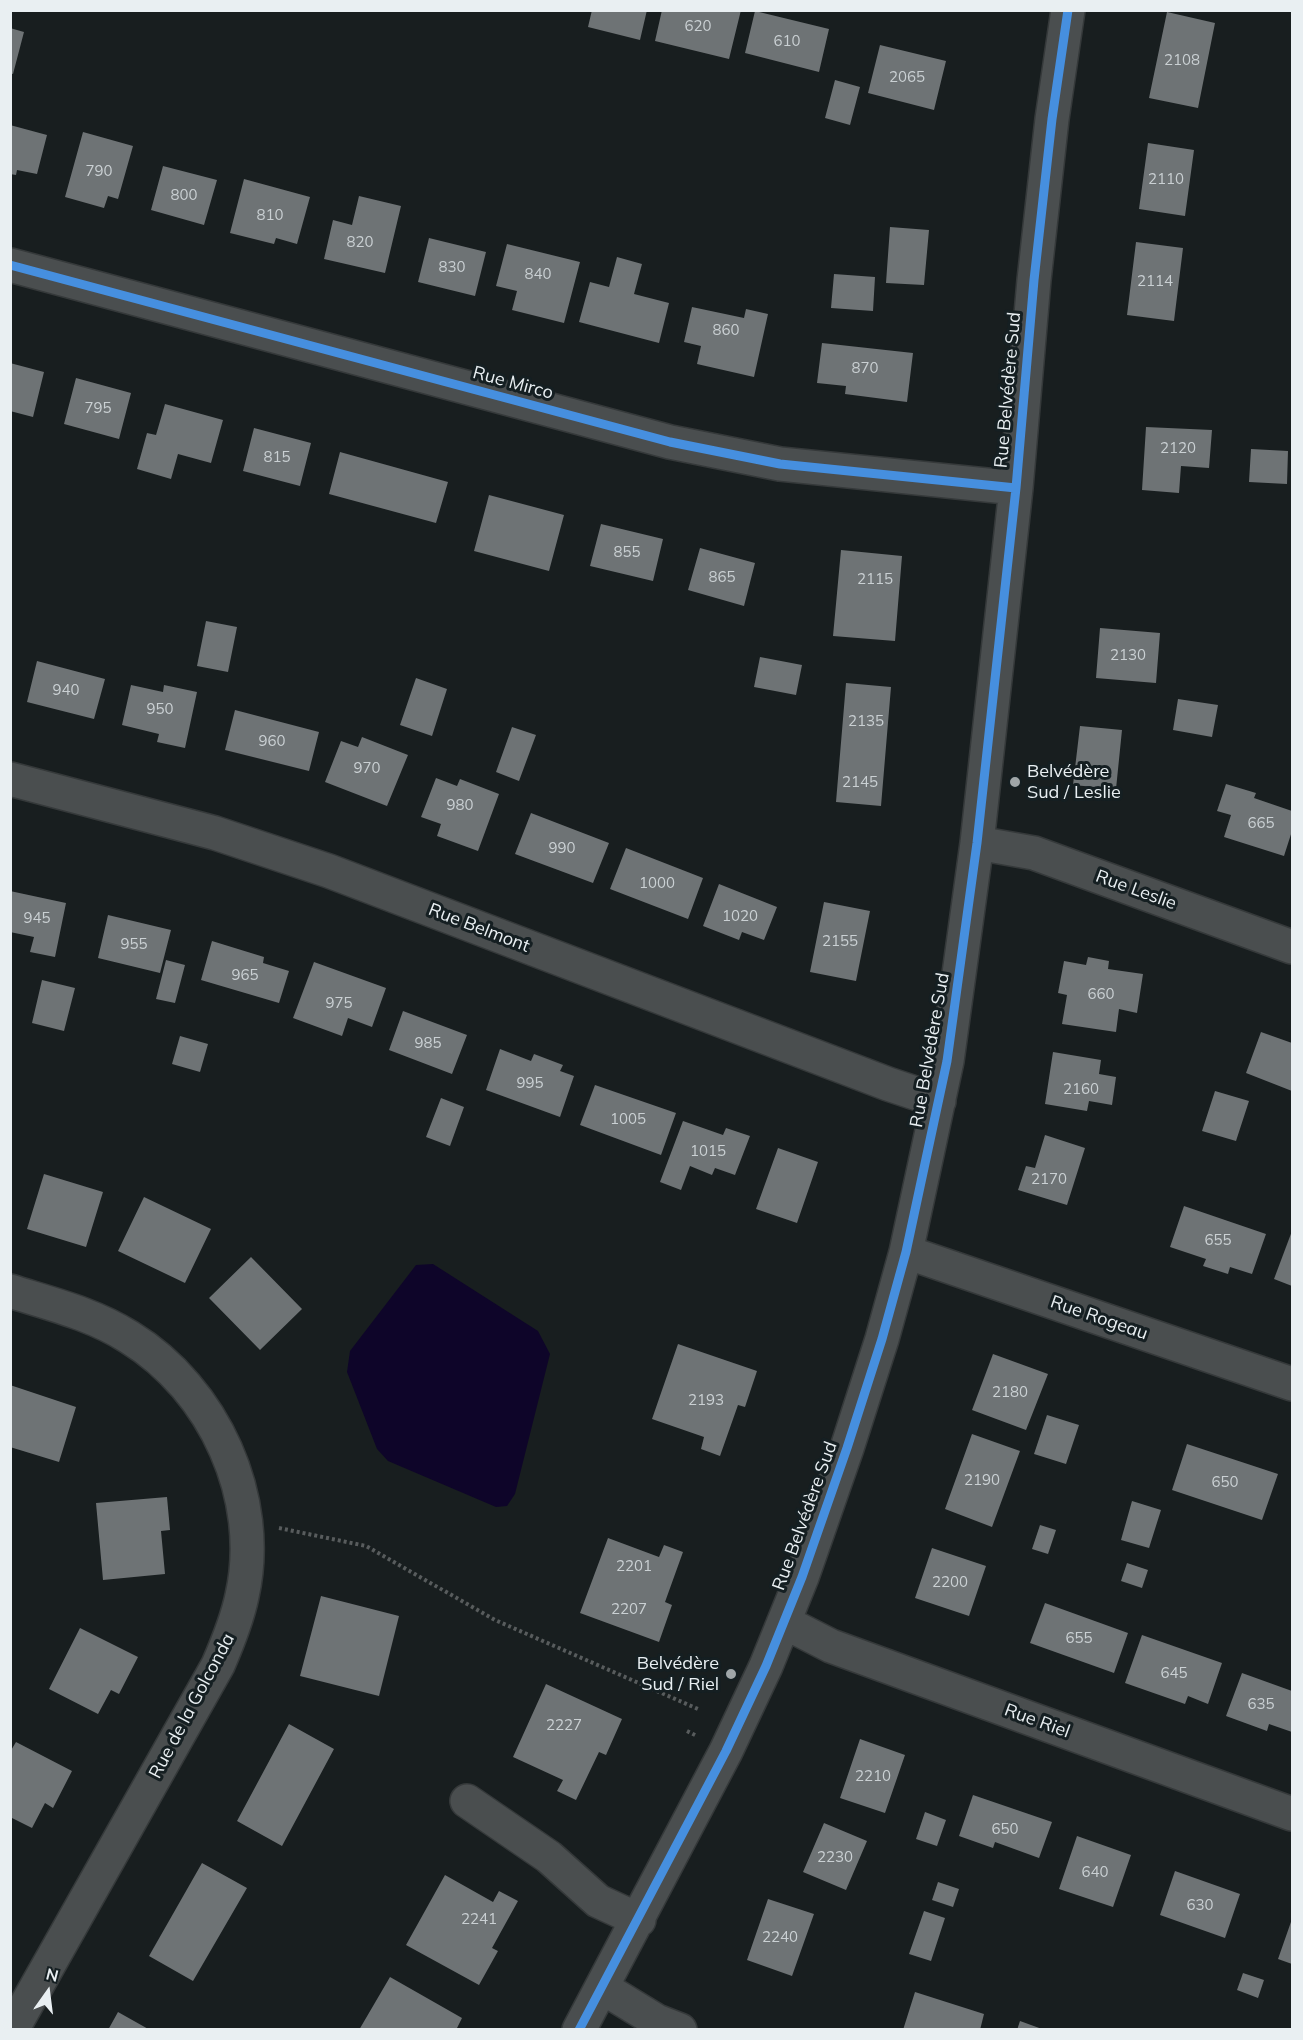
<!DOCTYPE html>
<meta charset="utf-8">
<style>
body{margin:0}
#map{position:relative;width:1303px;height:2040px;overflow:hidden;background:#181e1f;font-family:Mulish,sans-serif}
canvas{display:block}
.frame{position:absolute;inset:0;border:12px solid #e9eff2;pointer-events:none}
.north{position:absolute;left:18px;top:1962px;width:60px;height:60px;-webkit-text-stroke:4px #151f22;paint-order:stroke;rotate:14deg;font-size:16px;font-weight:700;line-height:24px;text-align:center;color:#e9eff2}
.north::after{content:'';display:block;margin:auto;width:21px;height:27px;background:#e9eff2;clip-path:polygon(50% 0,100% 100%,50% 72%,0 100%)}
</style>
<div id="map">
<canvas width="1303" height="2040"></canvas>
<div class="frame"></div>
<div class="north">N</div>
</div>
<script>
const ctx = document.querySelector('canvas').getContext('2d');
ctx.lineJoin = 'round';
function paint(path, color) { ctx.fillStyle = color; ctx.fill(path, 'evenodd'); }
function stroke(path, color, width, dash) { ctx.strokeStyle = color; ctx.lineWidth = width; ctx.lineCap = dash ? 'butt' : 'round'; ctx.setLineDash(dash || []); ctx.stroke(path); }
function write(font, color, halo, rows, align = 'center') {
  ctx.font = font + ' Mulish,sans-serif'; ctx.lineWidth = 6; ctx.setLineDash([]); ctx.textBaseline = 'middle'; ctx.strokeStyle = halo; ctx.fillStyle = color; for (const [text, x, y, turn = 0] of rows) {
    ctx.save(); ctx.translate(x, y); ctx.rotate((+turn || 0) * Math.PI / 180); ctx.textAlign = isNaN(turn) ? turn : align; if (halo) ctx.strokeText(text, 0, 0); ctx.fillText(text, 0, 0); ctx.restore();
  }
}
paint(new Path2D(`
 M433,1264L538,1331L550,1354L515,1494L507,1506L496,1507L388,1461L377,1449L347,1372L350,1351L416,1265Z`), '#0e0529');
paint(new Path2D(`
 M592,10H647L640,40L588,27Z
 M662,10H741L729,59L655,41Z
 M755,11L829,29L819,72L745,53Z
 M1167,12L1215,23L1198,108L1149,98Z
 M10,28L24,32L13,74L10,73Z
 M880,45L946,61L934,110L868,93Z
 M835,80L860,87L850,125L825,118Z
 M10,125L47,135L37,174L17,170L16,175L10,174Z
 M83,132L133,146L118,199L108,196L104,208L65,197Z
 M1148,143L1194,150L1185,216L1139,209Z
 M163,166L217,180L204,225L151,210Z
 M244,179L310,197L297,244L276,238L274,244L230,233Z
 M359,196L401,206L385,273L324,259L333,220L352,225Z
 M890,227L929,230L924,285L886,283Z
 M429,238L486,252L475,296L418,282Z
 M1136,242L1183,248L1174,321L1127,315Z
 M507,244L580,262L564,323L512,310L517,291L496,286Z
 M617,257L642,264L634,294L669,303L659,343L579,322L590,282L609,287Z
 M834,274L875,277L873,311L831,308Z
 M692,307L744,318L746,309L768,314L754,377L697,364L701,346L684,342Z
 M822,343L913,353L907,402L845,394L846,386L817,383Z
 M10,363L44,372L33,417L10,411Z
 M76,378L131,393L119,439L64,424Z
 M165,404L223,420L211,463L178,454L171,479L137,469L147,433L156,435Z
 M1146,427L1212,430L1209,468L1181,466L1179,493L1142,490Z
 M254,428L311,443L300,486L243,471Z
 M1251,449L1288,451L1287,484L1249,482Z
 M340,452L448,482L436,523L329,494Z
 M489,495L564,515L549,571L474,551Z
 M601,524L663,539L653,581L590,566Z
 M700,548L755,563L744,606L688,590Z
 M841,550L902,556L895,641L833,636Z
 M206,621L237,627L228,672L197,666Z
 M1100,628L1160,633L1156,683L1096,678Z
 M760,657L802,665L796,695L754,687Z
 M37,661L105,679L94,719L27,702Z
 M416,678L447,689L432,736L400,725Z
 M846,683L891,687L881,806L836,802Z
 M131,685L163,692L164,685L197,692L185,748L157,742L159,734L122,725Z
 M1178,699L1218,705L1212,737L1173,730Z
 M235,710L319,732L309,771L225,750Z
 M1080,726L1122,730L1116,789L1073,785Z
 M512,727L536,735L519,781L496,772Z
 M362,737L408,755L387,806L325,782L341,741L358,747Z
 M436,778L457,786L460,779L499,794L478,851L437,836L441,824L421,817Z
 M1226,784L1256,793L1254,798L1292,811V831L1284,856L1224,837L1231,815L1217,811Z
 M531,813L609,843L593,883L515,854Z
 M626,848L703,878L688,919L610,889Z
 M719,884L777,907L764,940L742,932L739,940L703,926Z
 M10,891L66,903L55,957L30,952L34,937L10,932Z
 M824,902L870,911L856,981L810,972Z
 M108,915L171,930L160,973L98,958Z
 M212,941L264,957L263,963L289,971L279,1003L201,980Z
 M1088,957L1109,961L1108,969L1143,974L1137,1013L1119,1009L1116,1032L1062,1024L1067,995L1058,993L1064,961L1086,965Z
 M166,960L185,965L175,1003L156,999Z
 M314,962L386,988L372,1027L348,1018L342,1036L293,1018Z
 M42,980L75,988L64,1031L32,1023Z
 M403,1011L467,1035L452,1074L389,1050Z
 M1261,1032L1292,1043V1091L1246,1073Z
 M180,1036L208,1044L200,1072L172,1064Z
 M500,1049L531,1061L534,1054L563,1065L560,1071L574,1076L560,1117L486,1090Z
 M1053,1052L1101,1060L1099,1074L1116,1077L1112,1105L1089,1101L1087,1111L1045,1104Z
 M595,1085L676,1113L661,1155L580,1125Z
 M1215,1091L1249,1101L1236,1141L1202,1131Z
 M441,1098L464,1107L450,1146L426,1137Z
 M683,1121L723,1135L726,1128L750,1136L735,1175L715,1168L712,1175L690,1166L681,1190L660,1182Z
 M1045,1135L1085,1148L1067,1205L1018,1190L1026,1166L1035,1168Z
 M778,1148L818,1162L797,1223L756,1209Z
 M44,1174L103,1192L86,1247L27,1229Z
 M144,1197L211,1229L185,1283L118,1251Z
 M1184,1206L1266,1234L1252,1274L1230,1267L1228,1274L1203,1266L1206,1259L1170,1247Z
 M1292,1231V1286L1274,1279Z
 M251,1257L302,1309L260,1350L209,1298Z
 M678,1344L757,1371L745,1407L738,1405L720,1456L701,1449L704,1437L652,1419Z
 M993,1354L1048,1374L1026,1430L972,1410Z
 M10,1385L76,1407L59,1462L10,1447Z
 M1047,1415L1079,1425L1066,1464L1034,1454Z
 M972,1434L1020,1451L992,1527L945,1509Z
 M1187,1444L1278,1474L1262,1520L1172,1490Z
 M167,1497L170,1530L161,1531L165,1574L103,1580L96,1503Z
 M1132,1501L1161,1510L1149,1548L1121,1540Z
 M1040,1525L1056,1530L1048,1554L1032,1549Z
 M608,1538L659,1557L664,1545L683,1552L665,1602L672,1605L659,1642L580,1613Z
 M932,1548L986,1566L969,1616L915,1598Z
 M1127,1563L1148,1570L1142,1588L1121,1581Z
 M321,1596L399,1616L379,1696L300,1676Z
 M1045,1603L1128,1633L1114,1673L1030,1643Z
 M80,1628L138,1657L119,1694L111,1690L98,1714L49,1689Z
 M1142,1635L1222,1663L1208,1704L1188,1696L1185,1704L1125,1683Z
 M1242,1673L1292,1691V1732L1269,1724L1267,1731L1226,1716Z
 M546,1684L622,1719L606,1755L599,1752L576,1800L557,1791L563,1780L513,1757Z
 M289,1724L334,1749L282,1846L237,1821Z
 M860,1739L905,1755L885,1813L840,1798Z
 M16,1742L72,1771L53,1808L45,1803L32,1828L10,1817V1752Z
 M973,1795L1052,1822L1039,1858L995,1842L993,1848L959,1836Z
 M925,1812L946,1820L937,1846L916,1839Z
 M824,1823L867,1841L846,1890L803,1872Z
 M1077,1836L1131,1855L1113,1907L1059,1889Z
 M202,1863L247,1888L193,1981L149,1956Z
 M1175,1871L1240,1894L1225,1938L1160,1915Z
 M445,1875L493,1902L499,1891L518,1901L492,1948L498,1951L479,1985L406,1945Z
 M938,1882L959,1889L953,1907L932,1900Z
 M768,1899L814,1914L792,1976L747,1960Z
 M924,1911L945,1918L931,1961L909,1954Z
 M1292,1919V1964L1278,1959Z
 M1243,1973L1264,1980L1258,1998L1237,1990Z
 M390,1977L462,2018L456,2030H359Z
 M915,1992L984,2014L980,2030H903Z
 M118,2012L150,2030H108Z
 M1020,2021L1042,2029V2030H1017Z`), '#6e7375');
const minor = new Path2D(`
 M10,265L670,442L780,464L1016,488
 M10,779L215,833L329,871L888,1084L939,1101
 M977,843L1034,853L1292,947
 M906,1252L1292,1384
 M10,1291C51,1304 93,1314 129,1337C214,1389 264,1498 242,1596C237,1620 228,1642 218,1665L12,2030
 M784,1622L831,1646L1292,1814
 M467,1801L549,1857L598,1901L639,1920
 M603,1988L657,2021L680,2030
 M579,2030L726,1751L766,1666L802,1577L847,1448L882,1339L906,1252L947,1061L977,843L1016,488L1034,280L1052,119L1068,10`);
stroke(minor, '#35393a', 36);
stroke(new Path2D(`
 M279,1528L366,1546L495,1620L698,1709
 M687,1731L697,1736`), '#585c5d', 4, [3, 3]);
stroke(minor, '#4a4e4f', 33);
stroke(new Path2D(`
 M10,265L670,442L780,464L1016,488
 M579,2030L726,1751L766,1666L802,1577L847,1448L882,1339L906,1252L947,1061L977,843L1016,488L1034,280L1052,119L1068,10`), '#468fdf', 9);
for (const [x, y, r, color] of [
 [1015,782,6,"#a0a6a8"],
 [731,1674,6,"#a0a6a8"]
]) { const dot = new Path2D(); dot.arc(x, y, r, 0, 2 * Math.PI); ctx.fillStyle = color; ctx.fill(dot); stroke(dot, '#151f22', 2); }
write('15px', '#cad0d3', null, [
 ["620",698,26],
 ["610",787,41],
 ["2108",1182,60],
 ["2065",907,77],
 ["790",99,171],
 ["2110",1166,179],
 ["800",184,195],
 ["810",270,215],
 ["820",360,242],
 ["830",452,267],
 ["840",538,274],
 ["2114",1155,281],
 ["860",726,330],
 ["870",865,368],
 ["795",98,408],
 ["2120",1178,448],
 ["815",277,457],
 ["855",627,552],
 ["865",722,577],
 ["2115",875,579],
 ["2130",1128,655],
 ["940",66,690],
 ["950",160,709],
 ["2135",866,721],
 ["960",272,741],
 ["970",367,768],
 ["2145",860,782],
 ["980",460,805],
 ["665",1261,823],
 ["990",562,848],
 ["1000",657,883],
 ["1020",740,916],
 ["945",37,918],
 ["2155",840,941],
 ["955",134,944],
 ["965",245,975],
 ["660",1101,994],
 ["975",339,1003],
 ["985",428,1043],
 ["995",530,1083],
 ["2160",1081,1089],
 ["1005",628,1119],
 ["1015",708,1151],
 ["2170",1049,1179],
 ["655",1218,1240],
 ["2180",1010,1392],
 ["2193",706,1400],
 ["2190",982,1480],
 ["650",1225,1482],
 ["2201",634,1566],
 ["2200",950,1582],
 ["2207",629,1609],
 ["655",1079,1638],
 ["645",1174,1673],
 ["635",1261,1704],
 ["2227",564,1725],
 ["2210",873,1776],
 ["650",1005,1829],
 ["2230",835,1857],
 ["640",1095,1872],
 ["630",1200,1905],
 ["2241",479,1919],
 ["2240",780,1937]
]);
write('18px', '#e9eff2', '#151f22', [
 ["Rue Mirco",513,383,15],
 ["Rue Belvédère Sud",1008,390,-85],
 ["Rue Leslie",1136,890,20],
 ["Rue Belmont",479,928,21],
 ["Rue Belvédère Sud",930,1050,-80],
 ["Rue Rogeau",1099,1318,19],
 ["Rue Belvédère Sud",805,1516,-70],
 ["Rue de la Golconda",192,1706,-62],
 ["Rue Riel",1037,1721,20]
]);
write('18px', '#e9eff2', '#151f22', [
 ["Belvédère",1027,772],
 ["Sud / Leslie",1027,793],
 ["Belvédère",719,1664,"right"],
 ["Sud / Riel",719,1685,"right"]
], 'left');
</script>
